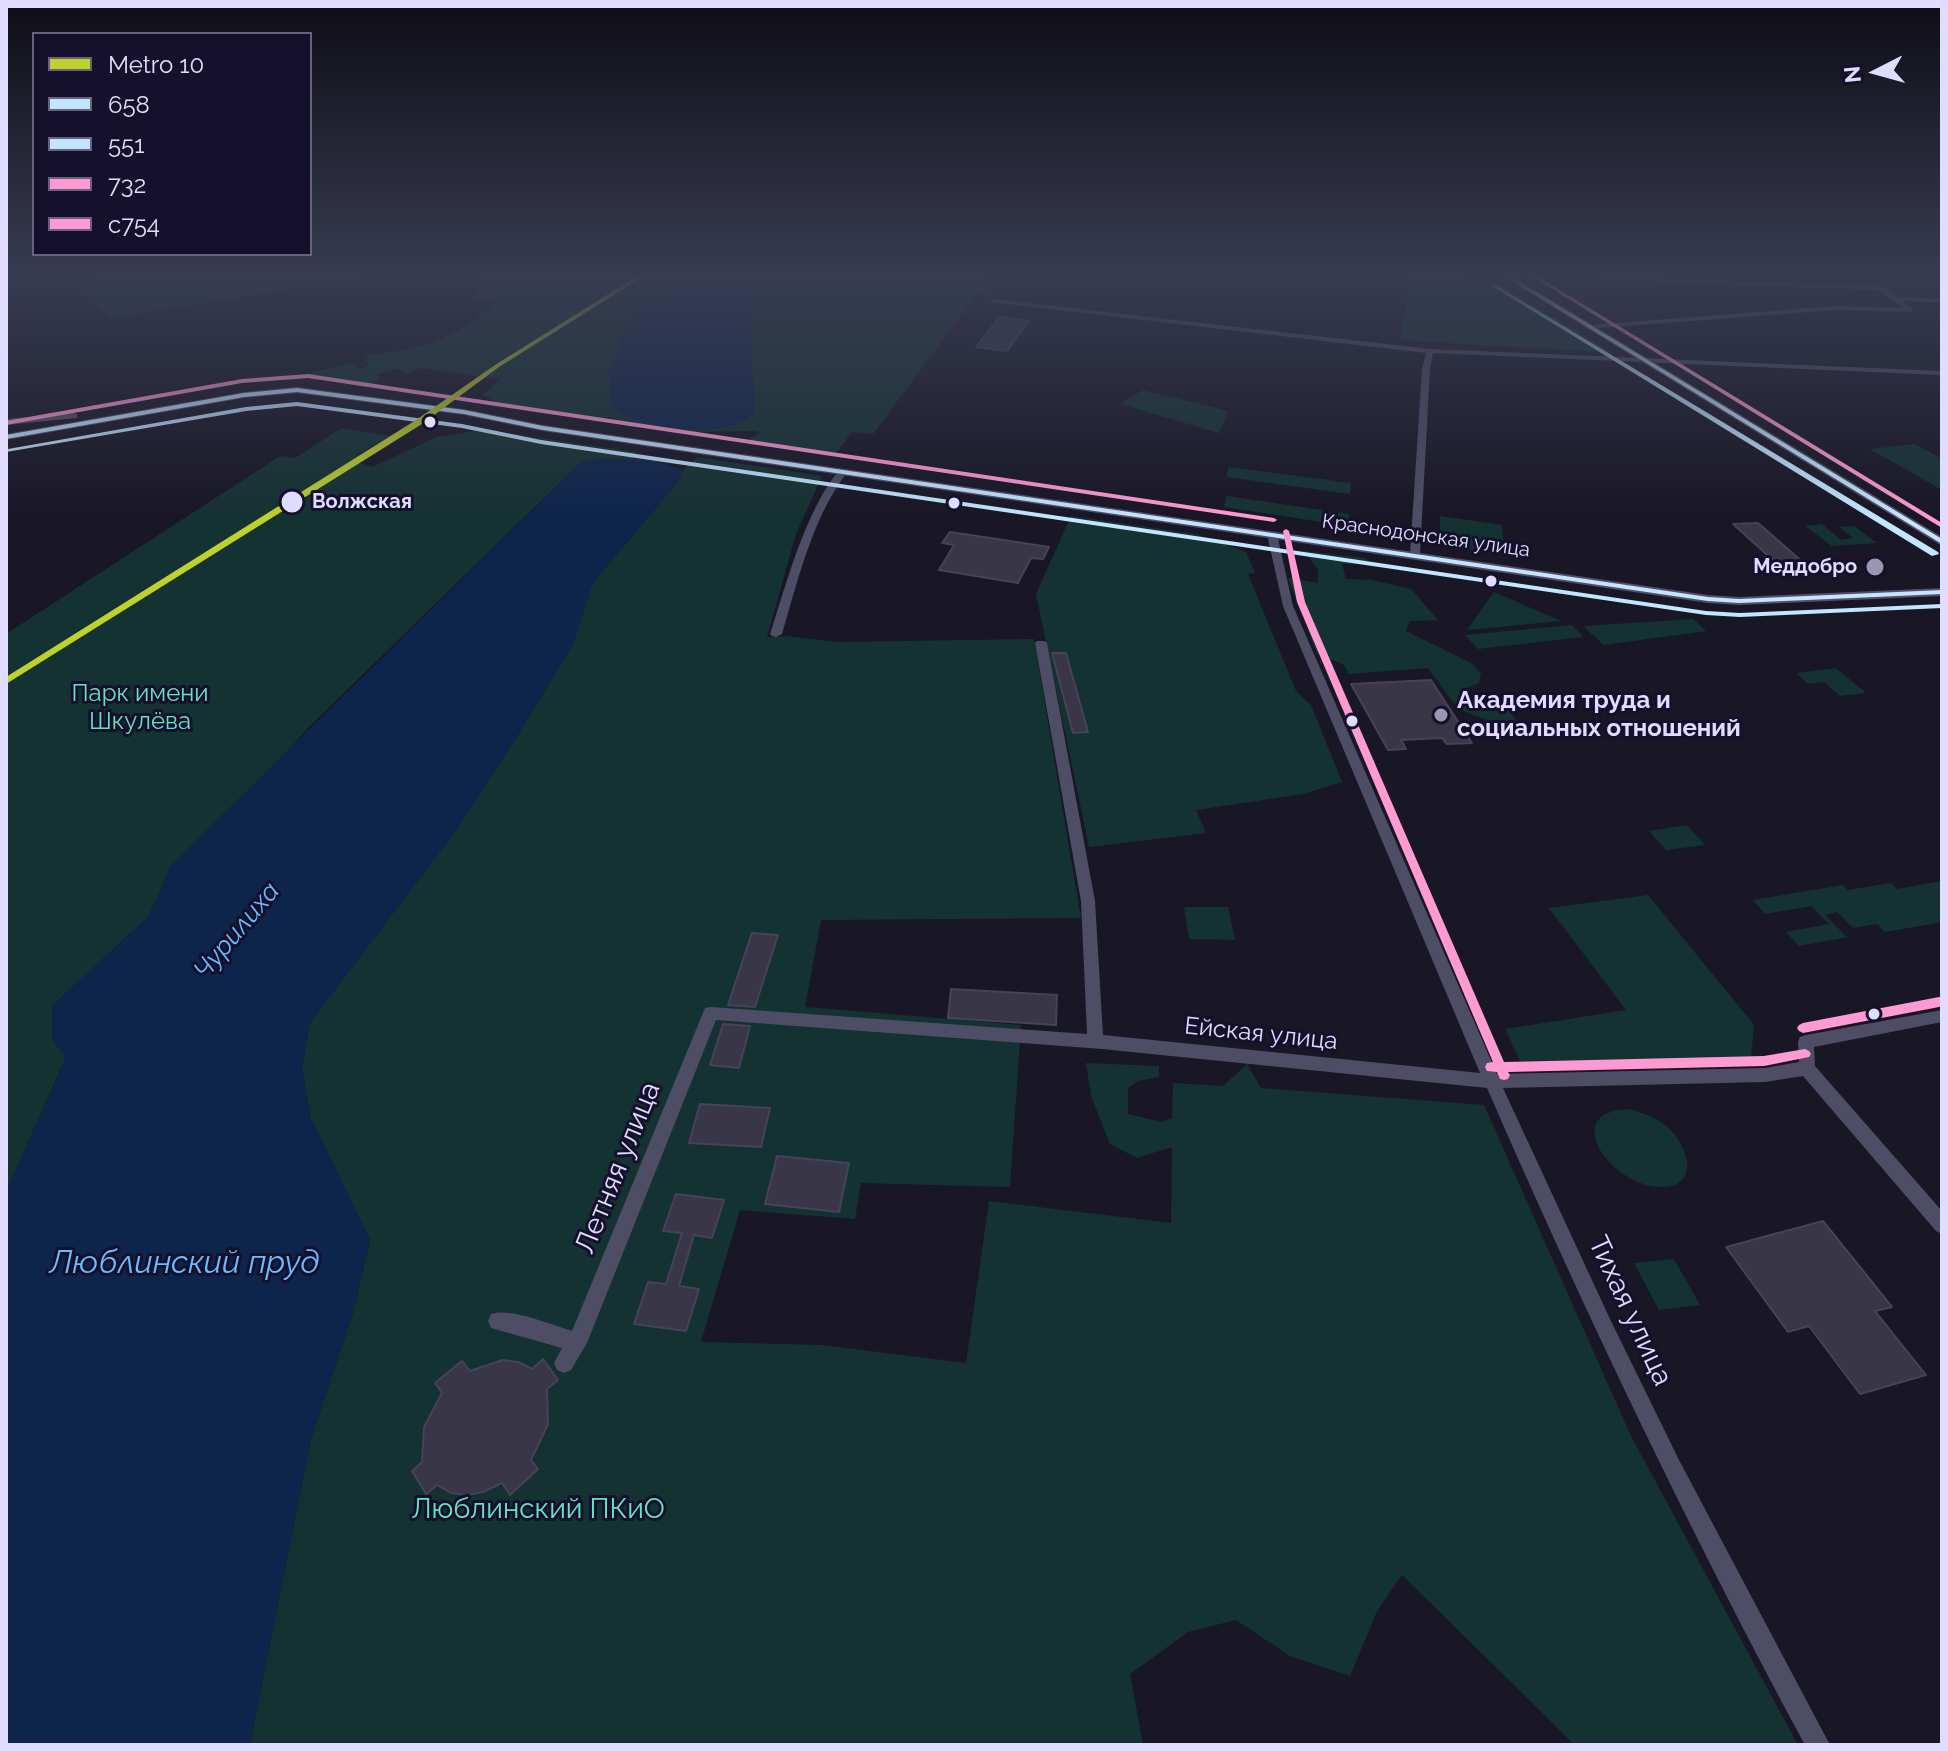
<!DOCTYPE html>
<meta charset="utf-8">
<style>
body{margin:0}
#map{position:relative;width:1948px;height:1751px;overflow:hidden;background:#191726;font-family:Raleway,sans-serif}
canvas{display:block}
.frame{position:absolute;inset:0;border:8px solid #e0dcff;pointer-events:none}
.legend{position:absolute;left:32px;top:32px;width:280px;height:224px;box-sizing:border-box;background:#15112c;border:2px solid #666280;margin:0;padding:10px 14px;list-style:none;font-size:24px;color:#e0dcff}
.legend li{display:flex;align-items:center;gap:16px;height:40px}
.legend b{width:40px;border:2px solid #666280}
.north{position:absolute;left:1836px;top:32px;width:80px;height:80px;-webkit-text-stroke:6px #15112c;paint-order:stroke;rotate:264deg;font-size:22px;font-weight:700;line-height:32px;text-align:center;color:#e0dcff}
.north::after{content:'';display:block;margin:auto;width:28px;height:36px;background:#e0dcff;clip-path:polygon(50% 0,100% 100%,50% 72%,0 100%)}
</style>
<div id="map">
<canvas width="1948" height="1751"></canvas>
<div class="frame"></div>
<ul class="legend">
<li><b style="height:10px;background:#bed12c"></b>Metro 10</li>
<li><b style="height:10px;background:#c2e6ff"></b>658</li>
<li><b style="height:10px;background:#c2e6ff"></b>551</li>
<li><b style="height:10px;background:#ff9ad2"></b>732</li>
<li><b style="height:10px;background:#ff9ad2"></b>с754</li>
</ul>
<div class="north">N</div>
</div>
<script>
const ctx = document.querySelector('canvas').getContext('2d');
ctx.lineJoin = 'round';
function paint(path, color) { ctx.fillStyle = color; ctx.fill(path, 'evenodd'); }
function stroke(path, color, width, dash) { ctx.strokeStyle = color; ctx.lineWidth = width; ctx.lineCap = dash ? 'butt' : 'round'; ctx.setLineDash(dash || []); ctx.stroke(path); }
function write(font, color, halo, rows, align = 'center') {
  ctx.font = font + ' Raleway,sans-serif'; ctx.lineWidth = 6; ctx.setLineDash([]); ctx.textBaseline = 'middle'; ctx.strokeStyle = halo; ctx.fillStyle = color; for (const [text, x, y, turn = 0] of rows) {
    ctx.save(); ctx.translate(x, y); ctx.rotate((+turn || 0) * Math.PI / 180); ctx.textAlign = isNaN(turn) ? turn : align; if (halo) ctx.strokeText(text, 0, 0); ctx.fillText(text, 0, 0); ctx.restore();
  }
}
paint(new Path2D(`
 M106,273H392L111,318L78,292Z
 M450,273H986L981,285L997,286L990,295L977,294L873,434L852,432L834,456L744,442L760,433L756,431L681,432L605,417L599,422L506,407L482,395L500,380L421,368L405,375L399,369L377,374L379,380L371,385L311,376L309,373L348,364L355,363L358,369L369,366L366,360L368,355C426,350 456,338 500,299L475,300L478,278Z
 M1411,273L1496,282L1613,353L1400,340Z
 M1143,390L1228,411L1219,433L1120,404Z
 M342,428L390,436L357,455L361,456L354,461L372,467L439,436C445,437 472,432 478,429L636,452L632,460L581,462L307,729L155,902L148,917L52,1006V1039L66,1057L6,1192V634L280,456L295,458Z
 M1915,444L1942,459V490L1870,449Z
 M697,457L822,476L796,534L767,637L786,636L838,642L1034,639L1081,918L821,920L805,1007L1021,1025L1010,1187L861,1183L855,1219L740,1210L701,1342L822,1345L966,1363L989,1201L1171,1223L1172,1147L1137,1158L1110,1144L1091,1096L1086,1063L1159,1066V1077L1138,1081L1128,1088V1114L1162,1122L1172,1118L1173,1083L1223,1086L1247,1064L1261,1088L1484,1105L1631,1436L1798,1745H1575L1402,1575L1377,1611L1350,1676L1290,1656L1236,1620L1188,1632L1130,1674L1143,1745H250L311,1440L352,1317L370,1240L311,1119L302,1068L309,1024L457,829L519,733L573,644L592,584L681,478L683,470Z
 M1229,467L1351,483L1350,494L1226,477Z
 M1227,496L1349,514L1348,526L1224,507Z
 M1071,516L1196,534L1246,552L1255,573L1248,574L1296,691L1311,705L1342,782L1303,794L1196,810L1206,833L1089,847L1036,594Z
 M1440,516L1502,525L1504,555L1440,545Z
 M1822,524L1841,540L1853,538L1839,527L1854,526L1877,543L1832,546L1805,526Z
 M1303,551L1365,558L1370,564H1342L1346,579L1372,580L1411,589L1438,620L1410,621L1406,631L1471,663L1481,673L1479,683L1464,689L1478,706H1506L1520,725H1501L1458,709L1428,668L1349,674L1343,664L1317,654L1288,578L1318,583V569Z
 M1494,592L1561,621L1467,630Z
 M1693,619L1706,631L1604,645L1583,626Z
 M1572,625L1583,637L1478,649L1465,635Z
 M1836,668L1866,693L1840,696L1824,682L1808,684L1796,673Z
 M1687,825L1705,845L1666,850L1649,831Z
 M1942,881V922L1885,932L1877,924L1853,928L1837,912L1825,915L1847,937L1799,946L1786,932L1829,924L1811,906L1765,914L1753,900L1843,885L1848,890L1891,883L1897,889Z
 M1648,895L1754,1025L1751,1058L1520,1061L1505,1029L1626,1010L1549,908Z
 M1184,907H1228L1235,940L1189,939Z
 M1629,1109C1642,1113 1653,1116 1664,1124C1685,1139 1704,1186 1663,1187C1614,1189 1556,1112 1629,1109Z
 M1674,1259L1700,1305L1659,1310L1634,1263Z`), '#153232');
paint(new Path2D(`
 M697,273L757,280L765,285L751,323L755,411C732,443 633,431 611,404L609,371L633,312L699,285L690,280Z
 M598,459H651L683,470L681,478L592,584L573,644L519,733L457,829L309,1024L302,1068L311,1119L370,1239L352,1317L311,1440L250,1745H6V1192L66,1058L52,1039V1006L148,917L171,865L581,462Z`), '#0e254b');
const building = new Path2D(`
 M999,317L1029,321L1007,351L976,347Z
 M1758,523L1813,571L1786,572L1733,524Z
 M950,532L997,539L1049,547L1043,559L1031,558L1018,583L939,570L954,545L942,543Z
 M1052,653H1066L1088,732L1073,733Z
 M1431,680L1472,743L1447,744L1442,738L1401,740L1406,749L1388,750L1351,684Z
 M752,933L778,935L755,1007L728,1005Z
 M951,989L1057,995L1056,1025L948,1018Z
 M723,1024L750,1026L739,1068L710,1065Z
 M700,1104L770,1108L761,1147L689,1143Z
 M777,1156L849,1163L839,1212L765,1204Z
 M676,1194L724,1200L712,1238L694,1235L679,1286L699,1289L686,1331L634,1324L648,1282L666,1284L682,1233L663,1231Z
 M1823,1221L1892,1307L1875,1311L1926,1375L1860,1394L1809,1326L1788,1332L1726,1247Z
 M543,1359L558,1380L547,1389L548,1424L531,1460L538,1469L510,1495L502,1483L483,1492L467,1495L451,1493L437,1485L426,1494L412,1471L422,1462L424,1427L442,1393L435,1383L462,1361L470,1371L503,1360L518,1362L532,1369Z`);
paint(building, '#393647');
stroke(building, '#464258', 2);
paint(new Path2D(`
 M1603,277L1881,286L1899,297L1942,299V303L1903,301L1913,309L1911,312L1835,310L1586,329L1589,325L1835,306L1903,308L1879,290L1601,280Z
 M992,299L1430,349L1942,371V375L1433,353L1430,369L1420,554L1415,557L1410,554L1422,369L1426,353L990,302Z
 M840,469L848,471C813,516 798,580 782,634L776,637L772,636L770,634C787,582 805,511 840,469Z
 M1269,532L1277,534L1293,606L1497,1074L1765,1068L1799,1062L1798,1042L1800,1037L1806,1035L1942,1010V1022L1814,1047L1815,1066L1942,1211V1234L1936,1231L1803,1076L1765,1082L1503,1088L1610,1319L1679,1460L1830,1745H1805C1689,1530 1584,1311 1487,1088L1102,1049L716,1020L587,1343L571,1370L564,1373L557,1370L554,1363L562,1348L491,1328L488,1321L491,1314C509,1307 553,1325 572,1331L705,1008L711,1007L1087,1034L1081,901L1035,643L1037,641H1045L1047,643L1095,901L1103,1035L1480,1073L1283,606L1267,534Z`), '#4d4d66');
paint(new Path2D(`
 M1497,273H1507L1942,537V546Z
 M297,387L464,409L543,425L1708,595L1739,597L1942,588V596L1739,605L1708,603L543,431L464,415L297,393L244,398L6,440V434L244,392Z
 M73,413L77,414V418L6,425V419Z`), '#564d6b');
paint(new Path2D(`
 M1499,273H1505L1942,539V544Z
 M297,388L464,410L543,426L1708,597L1739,599L1942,590V594L1739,603L1708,601L543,430L464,414L297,392L244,397L6,439V435L244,393Z`), '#c2e6ff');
paint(new Path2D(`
 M1494,284L1938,552L1939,554L1932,556L1492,286Z
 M297,402L462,424L541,440L1706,611L1740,613L1942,604V608L1740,617L1706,615L541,444L462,428L297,406L246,411L6,452V450L8,449L246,407Z`), '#c2e6ff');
paint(new Path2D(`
 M308,374L1274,518L1277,520L1274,522L308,378L242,383L6,425V421L242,379Z
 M1286,529L1289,531L1305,602L1504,1062L1764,1056L1805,1049L1809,1051L1811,1054L1809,1057L1764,1066L1508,1072L1510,1075L1508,1079L1504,1080L1500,1079L1497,1072L1487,1071L1485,1067L1487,1063L1493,1062L1297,602L1283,531Z
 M1939,997L1942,998V1006L1939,1007L1803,1033L1799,1031L1797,1028L1799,1025L1803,1023Z`), '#ff9ad2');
paint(new Path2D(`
 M1526,273H1532L1942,523V528Z`), '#ff9ad2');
paint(new Path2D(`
 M642,273H649L499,367L422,424L6,684V677L416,420L495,365Z`), '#bed12c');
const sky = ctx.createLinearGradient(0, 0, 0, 518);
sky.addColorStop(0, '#0e0d15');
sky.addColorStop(0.53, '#383c52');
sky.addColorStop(1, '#383c5200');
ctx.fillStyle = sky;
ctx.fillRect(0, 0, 1948, 518);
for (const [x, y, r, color] of [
 [430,422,7,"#e0dcff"],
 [292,502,12,"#e0dcff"],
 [954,503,7,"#e0dcff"],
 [1875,567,10,"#9a97b3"],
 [1491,581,7,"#e0dcff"],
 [1441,715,8,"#9a97b3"],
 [1352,721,7,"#e0dcff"],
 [1874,1014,7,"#e0dcff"]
]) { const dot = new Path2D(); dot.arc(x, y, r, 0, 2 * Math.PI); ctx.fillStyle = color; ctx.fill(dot); stroke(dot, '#15112c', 3); }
write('bold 20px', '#e0dcff', '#15112c', [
 ["Волжская",312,502]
], 'left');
write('20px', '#e0dcff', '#15112c', [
 ["Краснодонская улица",1426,536,8]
]);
write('bold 20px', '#e0dcff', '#15112c', [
 ["Меддобро",1857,567]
], 'right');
write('24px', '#65e2c2', '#15112c', [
 ["Парк имени",140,694],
 ["Шкулёва",140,722]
]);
write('bold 24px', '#e0dcff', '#15112c', [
 ["Академия труда и",1457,701],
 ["социальных отношений",1457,729]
], 'left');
write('24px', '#e0dcff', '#15112c', [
 ["Ейская улица",1261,1034,6]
]);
write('italic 26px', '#6abbff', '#15112c', [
 ["Чурилиха",237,931,-50]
]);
write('28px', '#e0dcff', '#15112c', [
 ["Летняя улица",618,1168,-68],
 ["Тихая улица",1630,1311,65]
]);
write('28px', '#65e2c2', '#15112c', [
 ["Люблинский ПКиО",538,1510]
]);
write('italic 32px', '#6abbff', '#15112c', [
 ["Люблинский пруд",184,1263]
]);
</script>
